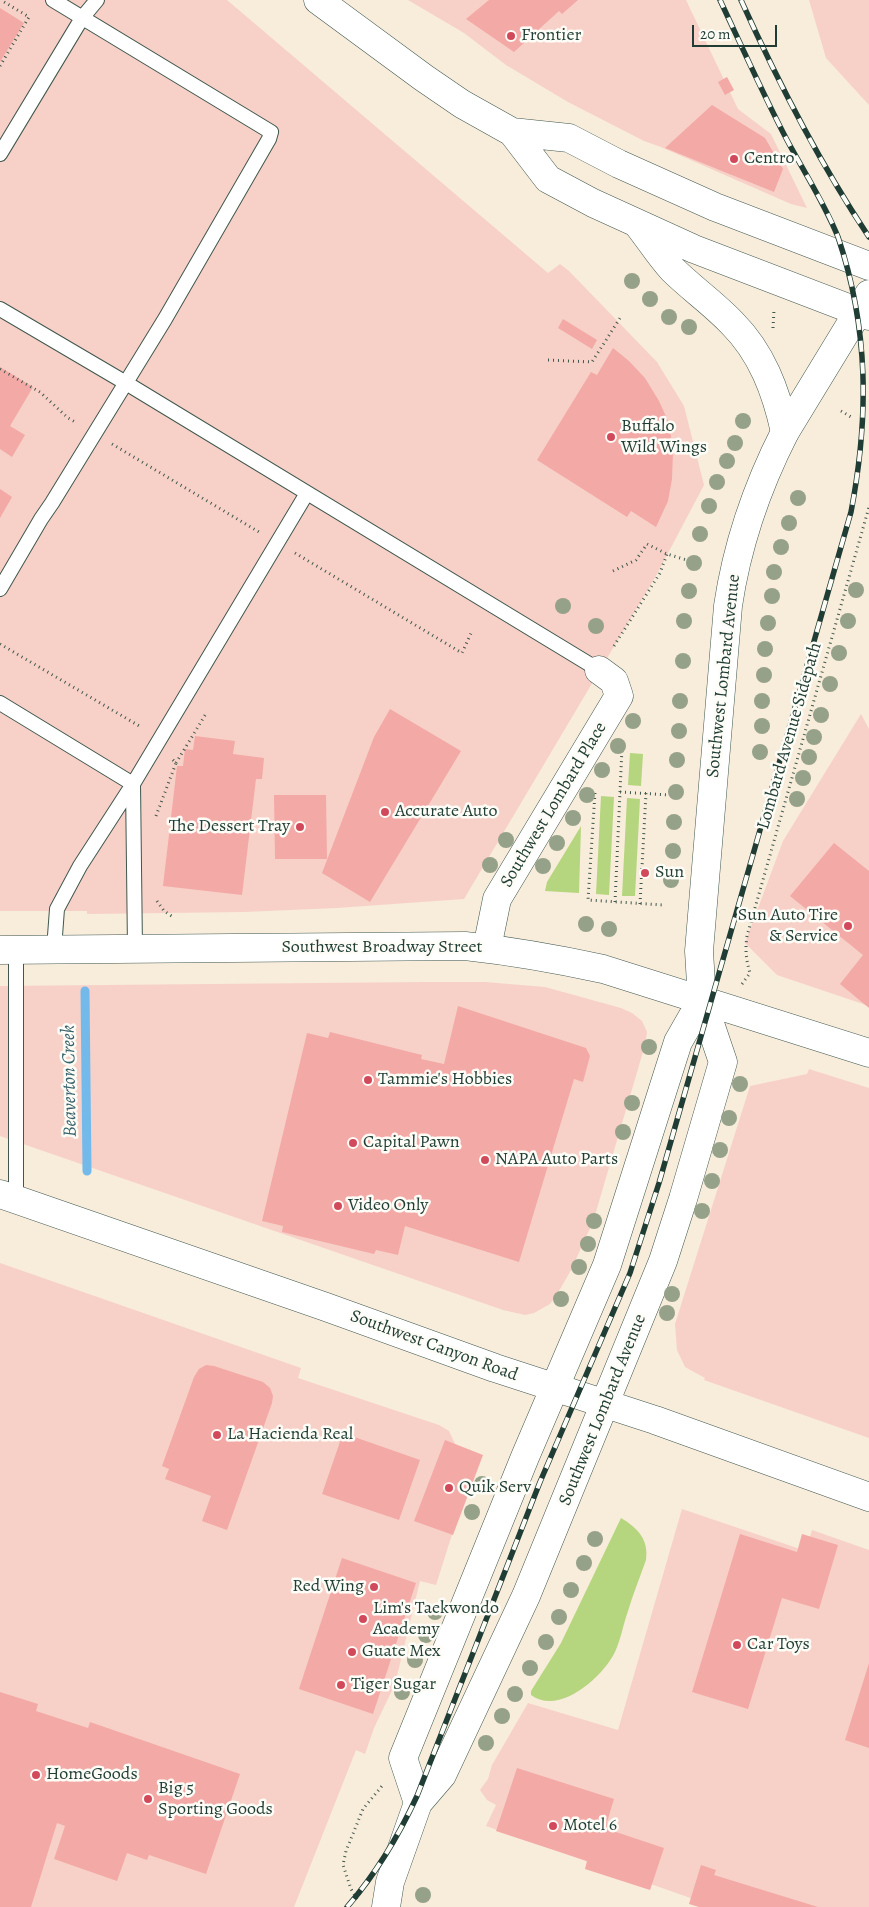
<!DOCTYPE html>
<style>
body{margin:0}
#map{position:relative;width:869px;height:1907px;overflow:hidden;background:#f8ecdb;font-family:Alegreya,serif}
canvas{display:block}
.scale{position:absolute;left:692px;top:25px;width:85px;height:22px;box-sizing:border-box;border:2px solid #1f3d34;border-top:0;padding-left:6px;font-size:15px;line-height:18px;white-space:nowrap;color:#1f3d34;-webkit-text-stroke:4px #fdfcf7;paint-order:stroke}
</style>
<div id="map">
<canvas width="869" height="1907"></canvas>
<div class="scale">20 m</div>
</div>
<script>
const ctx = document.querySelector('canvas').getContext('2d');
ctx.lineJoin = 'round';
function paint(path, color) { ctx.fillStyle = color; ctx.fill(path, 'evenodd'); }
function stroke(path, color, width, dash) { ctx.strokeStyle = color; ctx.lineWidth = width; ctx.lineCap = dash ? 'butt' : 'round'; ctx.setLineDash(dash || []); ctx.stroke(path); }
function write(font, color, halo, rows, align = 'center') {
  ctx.font = font + ' Alegreya,serif'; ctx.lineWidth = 5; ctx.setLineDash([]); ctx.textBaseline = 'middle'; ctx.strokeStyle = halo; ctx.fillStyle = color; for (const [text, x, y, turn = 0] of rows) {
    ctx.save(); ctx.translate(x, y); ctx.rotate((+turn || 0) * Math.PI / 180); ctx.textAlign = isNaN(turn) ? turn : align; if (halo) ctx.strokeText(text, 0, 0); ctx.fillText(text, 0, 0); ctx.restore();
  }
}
paint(new Path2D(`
 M0,0H227L548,273L560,264L569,271L657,362L684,406L704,485L657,574L464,899L337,908L244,912L87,914V911H0Z
 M408,0H686L738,109L771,134L807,208L791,204L661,147L644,141L568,102L506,65L464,33Z
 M809,0H869V105L826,58Z
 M861,714L869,729V1006L777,975L745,943L783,841Z
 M425,982H485L545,987L621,1008L632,1013L642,1021L647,1032L645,1045L593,1222L570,1272L556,1296L550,1304L534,1313L525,1315L503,1310L0,1136V986Z
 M809,1069L869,1088V1438L704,1380L705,1378L685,1367L677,1350L675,1324L750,1086L807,1074Z
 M0,1263L301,1368L298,1378L439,1425L449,1431L457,1448L475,1462L436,1585L420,1581L395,1684L374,1728L365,1754L356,1750L294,1907H0Z
 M682,1509L806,1551L812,1530L869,1550V1907H716L486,1826L496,1805L487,1800L480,1790L488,1779L492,1765L528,1703L618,1730Z`), '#f7d1c7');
paint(new Path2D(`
 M630,753L643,754L641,786L628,785Z
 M601,796L614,797L609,895L596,894Z
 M627,798L640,799L635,896H622Z
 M581,826L579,893L545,891L547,882Z
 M621,1518C638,1528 649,1540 646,1560C640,1577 633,1594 628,1611C623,1625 621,1639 615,1652C603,1677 559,1716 531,1695V1691L561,1643Z`), '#b5d67e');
stroke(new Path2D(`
 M85,991L87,1171`), '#73baea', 9);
paint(new Path2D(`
 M489,0H578L562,14L559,11L514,52L466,19Z
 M0,8L24,23L0,62Z
 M727,77L734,90L725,95L718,82Z
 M712,105L765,138L783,169L774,192L665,148Z
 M563,319L597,340L592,349L558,328Z
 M613,348L629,361L645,378L659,401L669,423L673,451L672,479L668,501L656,527L631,511L627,517L537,460L591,372L597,375Z
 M0,367L33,387L10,426L25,435L12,457L0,449Z
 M0,489L12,497L0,518Z
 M390,709L461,751L370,902L322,873L374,737Z
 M195,736L235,741L233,754L264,758L262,779H256L242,895L163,886L177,766H183L185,749L193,750Z
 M274,795H326L327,859H275Z
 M834,843L869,871V1008L840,984L863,955L790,896Z
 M458,1006L586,1048L590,1056L583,1082L574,1079L519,1262L405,1226L398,1255L376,1250L374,1254L282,1232L283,1226L262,1221L307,1033L328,1038L330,1032L422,1055L421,1059L444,1064Z
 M206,1365L214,1366L263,1382L270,1388L273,1396L272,1403L227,1530L202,1521L211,1496L165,1479L169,1469L162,1466L194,1377L199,1369Z
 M343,1433L420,1460L399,1520L322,1494Z
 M445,1440L483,1455L453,1535L414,1521Z
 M740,1534L797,1552L802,1534L838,1545L819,1609L782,1598L748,1709L692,1692Z
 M342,1558L416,1583L373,1714L299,1689Z
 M869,1663V1748L845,1740Z
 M0,1692L38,1704L36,1711L88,1728L90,1722L240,1774L206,1874L149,1855L147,1860L127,1853L117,1881L54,1859L65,1826L57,1823L31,1907H0Z
 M517,1768L614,1799L607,1822L610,1830L664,1848L650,1890L585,1869L587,1861L496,1831Z
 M701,1865L716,1870L714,1875L818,1907H699L689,1904Z`), '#f3a9a6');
const service = new Path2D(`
 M0,154L82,18L97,0
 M0,309L126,383L599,670
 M0,589L41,519L52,503L165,319L269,139L271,132L53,0
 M0,703L133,784
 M133,784L135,949
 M54,949L57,909L80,866L133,784L307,493
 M16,1200V949`);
const minor = new Path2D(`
 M487,948L497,899L619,696L614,681L599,670`);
const tertiary = new Path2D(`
 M0,950L465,946C511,951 557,959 603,969L869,1053
 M418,1803L403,1758L525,1457L607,1265L678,1042L702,1000
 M386,1907L390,1882L418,1803L442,1775L526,1596L663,1261L683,1199L723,1062L702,1000L699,951L728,606C737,545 757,487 785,432L869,294`);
const primary = new Path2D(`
 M318,0L424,78L462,104L512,132L569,138L619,164L715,207L869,266
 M512,132L548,179L593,203L694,249L869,316
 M639,226C650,240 660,256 672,269C691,288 713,303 732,323C762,353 776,391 785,432
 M0,1194L326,1307L495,1368L655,1420L869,1497`);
stroke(service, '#40574d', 16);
stroke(minor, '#40574d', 29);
stroke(tertiary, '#40574d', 29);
stroke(primary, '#40574d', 29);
stroke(new Path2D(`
 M0,66L29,17L1,0
 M773,328L774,310
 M548,360L592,362L622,315
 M0,369L40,392L68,418L77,423
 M841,411L851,417
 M112,444L259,532
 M295,553L462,653L472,631
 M613,571L636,560L647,544L667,554L690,561
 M0,644L141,727
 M614,646L660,573L667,554
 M176,763L207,712
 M620,792L670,795
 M595,793L588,900L663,905
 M156,816L176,763L172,759
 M157,901L164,911L173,917
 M615,902L622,748
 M640,904L646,793
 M742,984L750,973C746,960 745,949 747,936L869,507
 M357,1899L351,1889L343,1865L346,1851L363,1809L382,1786`), '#40574d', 3, [1, 4]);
stroke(service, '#fff', 14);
stroke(minor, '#fff', 28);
stroke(tertiary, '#fff', 28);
stroke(primary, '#fff', 28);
const rail = new Path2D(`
 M741,0C778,82 819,162 869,237
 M347,1907C375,1875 399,1835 417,1796L540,1482L630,1273L659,1183L851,512C869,418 869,329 838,237C825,204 804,172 787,140C763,94 742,47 720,0`);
stroke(rail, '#1f3d34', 5.5);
stroke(rail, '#fdfcf7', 4, [11]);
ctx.fillStyle = '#95a189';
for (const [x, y] of [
 [632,281],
 [650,299],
 [669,317],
 [689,327],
 [743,421],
 [735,443],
 [727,461],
 [717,482],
 [798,498],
 [709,506],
 [789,523],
 [700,534],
 [781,547],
 [694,563],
 [774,572],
 [856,590],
 [689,591],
 [772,596],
 [563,606],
 [684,621],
 [848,621],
 [768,623],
 [596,626],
 [765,649],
 [839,653],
 [683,661],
 [764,675],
 [830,684],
 [680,701],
 [762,701],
 [821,715],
 [633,721],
 [762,726],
 [679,731],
 [814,737],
 [618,746],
 [760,752],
 [809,757],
 [677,760],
 [602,770],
 [803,778],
 [676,792],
 [587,795],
 [797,799],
 [573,818],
 [674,822],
 [506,840],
 [557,843],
 [673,851],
 [490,865],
 [543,866],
 [671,880],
 [586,924],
 [609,929],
 [649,1047],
 [740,1084],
 [632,1103],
 [729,1118],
 [623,1132],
 [720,1150],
 [712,1181],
 [702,1211],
 [594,1221],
 [588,1244],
 [579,1267],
 [672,1294],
 [561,1299],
 [667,1313],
 [482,1484],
 [472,1512],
 [595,1539],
 [584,1563],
 [571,1590],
 [435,1612],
 [559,1617],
 [426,1635],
 [546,1642],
 [415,1660],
 [530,1668],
 [402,1692],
 [515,1694],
 [502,1716],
 [486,1743],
 [423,1895]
]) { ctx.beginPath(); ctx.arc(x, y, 8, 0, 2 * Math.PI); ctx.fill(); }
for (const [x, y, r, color] of [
 [511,36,5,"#d1495b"],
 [734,159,5,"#d1495b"],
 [611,437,5,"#d1495b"],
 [385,812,5,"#d1495b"],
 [300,827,5,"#d1495b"],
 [645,873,5,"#d1495b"],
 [848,926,5,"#d1495b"],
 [368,1080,5,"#d1495b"],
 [353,1143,5,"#d1495b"],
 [485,1160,5,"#d1495b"],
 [338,1206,5,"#d1495b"],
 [217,1435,5,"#d1495b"],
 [449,1488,5,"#d1495b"],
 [374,1587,5,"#d1495b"],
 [363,1619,5,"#d1495b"],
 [737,1645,5,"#d1495b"],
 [352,1652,5,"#d1495b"],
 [341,1685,5,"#d1495b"],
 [36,1775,5,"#d1495b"],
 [148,1799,5,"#d1495b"],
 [553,1826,5,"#d1495b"]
]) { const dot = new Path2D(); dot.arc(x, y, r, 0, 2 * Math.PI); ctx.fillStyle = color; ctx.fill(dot); stroke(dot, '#fdfcf7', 2); }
write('18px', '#1f3d34', '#fdfcf7', [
 ["Frontier",521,36],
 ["Centro",744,159],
 ["Buffalo",621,427],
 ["Wild Wings",621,448],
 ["Accurate Auto",395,812],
 ["The Dessert Tray",290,827,"right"],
 ["Sun",655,873],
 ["Sun Auto Tire",838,916,"right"],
 ["& Service",838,937,"right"],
 ["Tammie's Hobbies",378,1080],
 ["Capital Pawn",363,1143],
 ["NAPA Auto Parts",495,1160],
 ["Video Only",348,1206],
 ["La Hacienda Real",227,1435],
 ["Quik Serv",459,1488],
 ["Red Wing",364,1587,"right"],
 ["Lim's Taekwondo",373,1609],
 ["Academy",373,1630],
 ["Car Toys",747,1645],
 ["Guate Mex",362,1652],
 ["Tiger Sugar",351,1685],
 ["HomeGoods",46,1775],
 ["Big 5",158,1789],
 ["Sporting Goods",158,1810],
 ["Motel 6",563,1826]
], 'left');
write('18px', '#1f3d34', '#fdfcf7', [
 ["Southwest Lombard Avenue",724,676,-84],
 ["Lombard Avenue Sidepath",790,736,-74],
 ["Southwest Lombard Place",554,805,-59],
 ["Southwest Broadway Street",382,948],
 ["Southwest Canyon Road",434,1346,20],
 ["Southwest Lombard Avenue",603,1410,-68]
]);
write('italic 19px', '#38626b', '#fdfcf7', [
 ["Beaverton Creek",70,1081,-91]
]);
</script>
